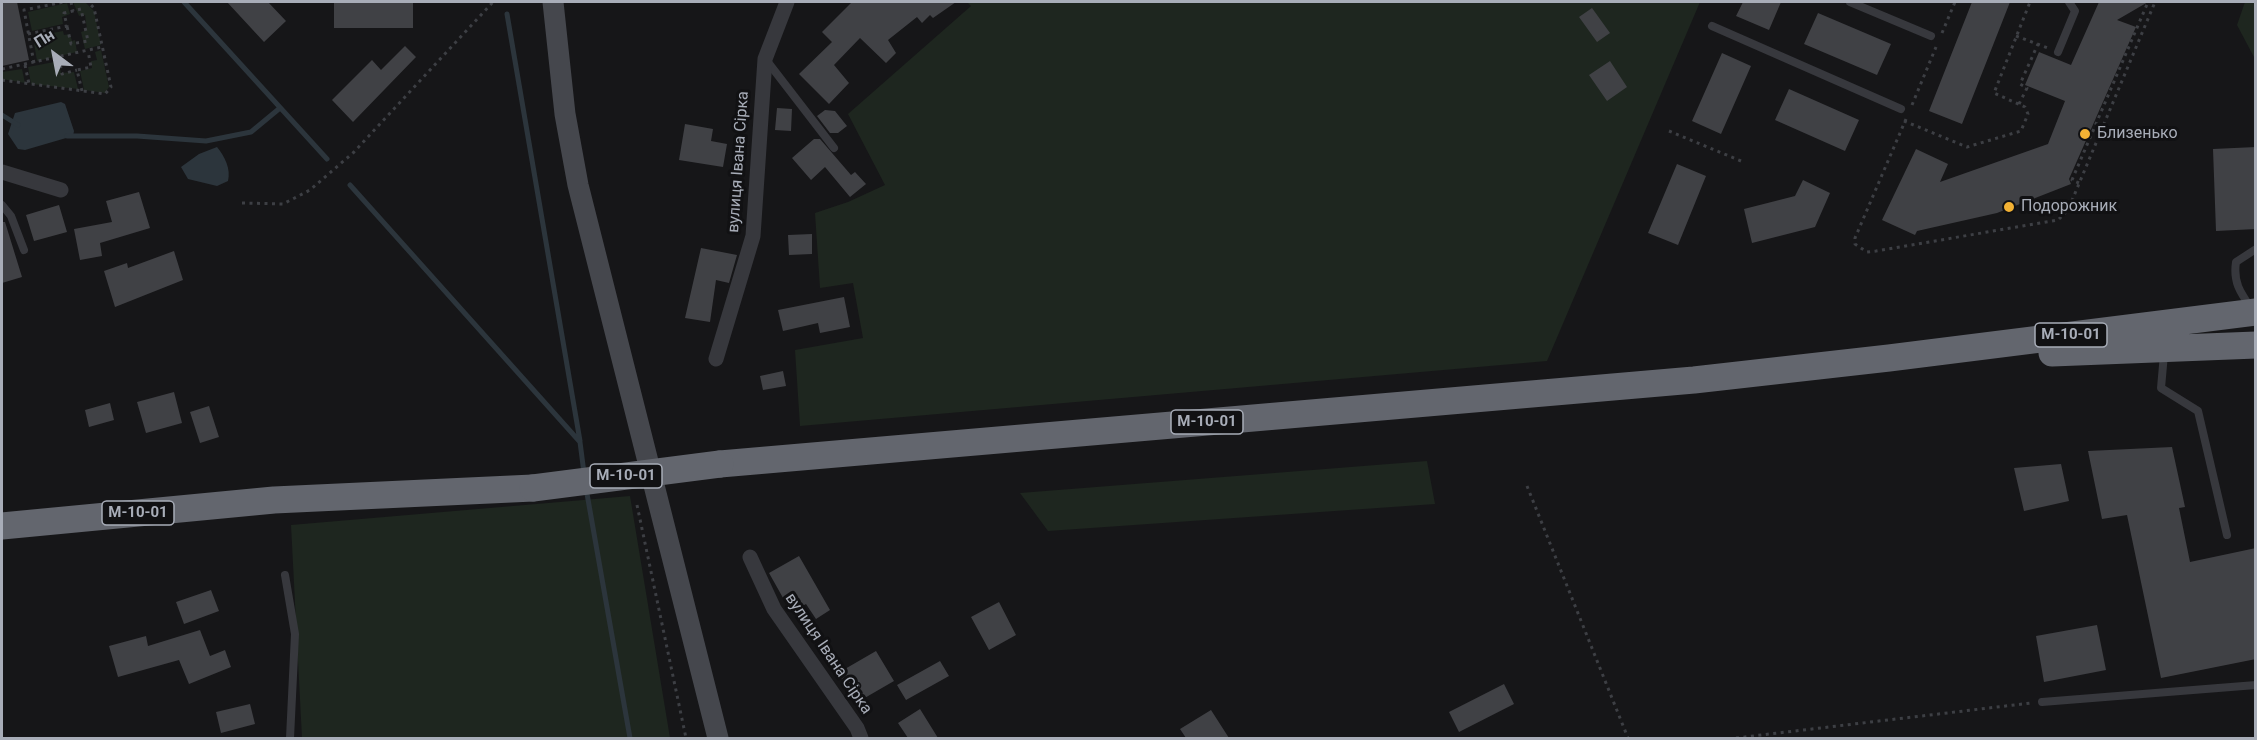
<!DOCTYPE html>
<meta charset="utf-8">
<style>
body{margin:0}
#map{position:relative;width:2257px;height:740px;overflow:hidden;background:#161618;font-family:Roboto,sans-serif}
canvas{display:block}
.frame{position:absolute;inset:0;border:3px solid #a8adb8;pointer-events:none}
.north{position:absolute;left:24px;top:24px;width:60px;height:60px;-webkit-text-stroke:4px #111113;paint-order:stroke;rotate:328deg;font-size:16px;font-weight:700;line-height:24px;text-align:center;color:#a8adb8}
.north::after{content:'';display:block;margin:auto;width:21px;height:27px;background:#a8adb8;clip-path:polygon(50% 0,100% 100%,50% 72%,0 100%)}
</style>
<div id="map">
<canvas width="2257" height="740"></canvas>
<div class="frame"></div>
<div class="north">Пн</div>
</div>
<script>
const ctx = document.querySelector('canvas').getContext('2d');
ctx.lineJoin = 'round';
function paint(path, color) { ctx.fillStyle = color; ctx.fill(path, 'evenodd'); }
function stroke(path, color, width, dash) { ctx.strokeStyle = color; ctx.lineWidth = width; ctx.lineCap = dash ? 'butt' : 'round'; ctx.setLineDash(dash || []); ctx.stroke(path); }
function write(font, color, halo, rows, align = 'center') {
  ctx.font = font + ' Roboto,sans-serif'; ctx.lineWidth = 6; ctx.setLineDash([]); ctx.textBaseline = 'middle'; ctx.strokeStyle = halo; ctx.fillStyle = color; for (const [text, x, y, turn = 0] of rows) {
    ctx.save(); ctx.translate(x, y); ctx.rotate((+turn || 0) * Math.PI / 180); ctx.textAlign = isNaN(turn) ? turn : align; if (halo) ctx.strokeText(text, 0, 0); ctx.fillText(text, 0, 0); ctx.restore();
  }
}
paint(new Path2D(`
 M73,2H85L94,11L101,45L85,49L81,32L87,30L85,15L79,16Z
 M967,2H1700L1547,361L800,426L795,350L863,338L853,283L820,288L815,213L848,202L885,185L848,114L971,6Z
 M2245,2H2255V59L2237,25Z
 M67,3L70,14L62,17L63,24L32,31L28,12Z
 M63,31L64,35L70,34L72,41L75,40L77,52L37,61L33,37Z
 M101,50L109,87L105,93L84,90L80,71L92,68L91,61L97,60L95,52Z
 M54,62L55,69L60,68L61,73L74,72L78,89L31,84L28,67Z
 M22,69L25,83L2,79V72Z
 M1427,461L1435,504L1048,531L1020,493Z
 M630,496L670,738H302L291,525Z`), '#1e261f');
paint(new Path2D(`
 M61,102L65,104L74,131L73,136L25,150L18,149L8,134L15,113Z
 M217,147C225,157 231,169 228,181L217,186L188,179L181,167L199,154Z`), '#2c353c');
stroke(new Path2D(`
 M184,2L327,159
 M507,14L580,441
 M2,115L18,125
 M67,136H137L206,141L251,132L280,108
 M350,185L580,442L584,473
 M586,488L630,738`), '#2c353c', 5);
paint(new Path2D(`
 M2,2H17L29,60L2,66Z
 M227,2H268L286,21L264,42Z
 M334,2H413V28H334Z
 M852,2H956L933,18L930,15L922,23L917,17L888,40L896,53L886,63L860,38L834,65L849,83L829,104L799,74L832,42L822,32Z
 M1743,2H1781L1769,30L1736,16Z
 M1972,2H2010L1962,124L1929,111Z
 M2099,2H2148L2117,20L2136,27L2069,179L2071,184L1997,213L1917,231L1915,235L1882,220L1916,149L1948,164L1940,182L2048,144L2065,101L2025,85L2039,52L2071,65Z
 M1592,8L1610,33L1597,42L1579,17Z
 M1818,13L1891,44L1877,75L1804,44Z
 M405,46L416,57L353,122L332,100L372,60L381,70Z
 M1722,53L1751,66L1721,134L1692,121Z
 M1610,61L1627,87L1607,101L1589,75Z
 M1789,89L1859,120L1845,151L1775,120Z
 M777,108L792,109L791,131L775,130Z
 M825,110L835,111L847,126L838,133H830L817,116Z
 M685,124L713,129L711,141L727,144L723,167L679,160Z
 M814,139H820L851,175L855,172L866,184L850,197L825,167L811,180L792,158Z
 M2256,147V229L2216,231L2213,149Z
 M1677,164L1706,176L1678,245L1648,233Z
 M1803,180L1830,193L1815,227L1752,243L1744,209L1795,196Z
 M139,192L150,228L100,243L102,256L80,260L74,229L112,222L106,201Z
 M59,205L67,232L34,241L26,215Z
 M2,222H5L22,277L2,283Z
 M812,234V254L789,255L788,235Z
 M701,248L737,255L729,283L716,280L710,322L685,318Z
 M174,251L183,280L115,307L104,271L127,263L128,268Z
 M844,297L850,327L820,333L818,323L783,331L778,310Z
 M783,371L786,386L763,390L760,376Z
 M174,392L182,423L146,433L137,402Z
 M110,403L114,420L89,427L85,410Z
 M209,406L219,437L200,443L190,412Z
 M2172,447L2185,507L2179,508L2190,562L2256,548V659L2161,678L2127,515L2102,519L2088,451Z
 M2061,464L2069,501L2024,511L2014,468Z
 M799,556L830,610L816,619L806,604L791,612L769,573Z
 M211,590L219,611L184,624L176,602Z
 M999,602L1016,635L989,650L971,617Z
 M2097,625L2106,670L2044,682L2036,636Z
 M200,630L210,656L225,650L231,667L189,684L179,660L118,677L109,646L146,636L148,646Z
 M876,651L894,681L856,703L838,673Z
 M940,661L949,676L906,700L897,685Z
 M1504,684L1514,704L1459,732L1449,712Z
 M250,704L255,724L221,733L216,712Z
 M920,709L938,738H908L898,723Z
 M1211,710L1229,738H1186L1180,729Z`), '#404145');
stroke(new Path2D(`
 M71,2L73,11
 M1942,33L1955,2
 M28,34L67,26L64,13L81,9L88,41L71,44L67,26
 M2016,36L2048,48
 M59,58L62,74L77,70
 M34,63L24,10L64,2
 M25,65L29,84
 M2,69L102,47
 M2,80L105,94L111,87L94,8L88,2
 M82,91L77,70L91,67L88,51
 M2019,104L2027,88L2020,84L2038,44
 M1912,105L1936,47
 M1906,119L1855,238V244L1867,252L1876,251L2058,220L2068,210L2155,2
 M1904,121L1967,147L2021,131L2028,114L2025,107L1994,93L2030,2
 M1669,131L1741,161
 M2079,183L2072,180L2148,2
 M242,203L283,204L310,190L354,152L493,2
 M1527,486L1628,738
 M637,505L686,738
 M1736,738L2031,703`), '#3d3f44', 3, [3, 4.5]);
stroke(new Path2D(`
 M1850,2L1931,36
 M1712,26L1901,109
 M2058,52L2075,11L2069,2
 M767,61L834,148
 M2,205L11,216L24,250
 M2251,308C2240,292 2233,282 2236,262L2256,249
 M2164,354L2161,388L2198,411L2227,535
 M285,575L295,634L290,738
 M2042,702L2256,685`), '#37383d', 8);
stroke(new Path2D(`
 M2,172L61,190
 M716,359L753,236L765,59L787,2
 M750,557L774,609L857,728L861,738`), '#37383d', 15);
stroke(new Path2D(`
 M553,2L565,114L578,185L718,738`), '#45474d', 21);
stroke(new Path2D(`
 M2052,353L2256,345
 M720,464L1694,380L1889,358L2256,312
 M2,526L274,500L533,488`), '#63666e', 27);
stroke(new Path2D(`
 M533,488L720,464`), '#63666e', 27);
for (const [x, y, r, color] of [
 [2085,134,6,"#f2b134"],
 [2009,207,6,"#f2b134"]
]) { const dot = new Path2D(); dot.arc(x, y, r, 0, 2 * Math.PI); ctx.fillStyle = color; ctx.fill(dot); stroke(dot, '#111113', 2); }
for (const [x, y, w] of [
 [2071,335,72],
 [1207,422,72],
 [626,476,72],
 [138,513,72]
]) { const box = new Path2D(); box.roundRect(x - w / 2, y - 12, w, 24, 4.5); ctx.fillStyle = '#111113'; ctx.fill(box); stroke(box, '#a8adb8', 1.5); }
write('bold 15px', '#a8adb8', null, [
 ["М-10-01",2071,335],
 ["М-10-01",1207,422],
 ["М-10-01",626,476],
 ["М-10-01",138,513]
]);
write('16px', '#a8adb8', '#111113', [
 ["Близенько",2097,134],
 ["Подорожник",2021,207]
], 'left');
write('16px', '#a8adb8', '#111113', [
 ["вулиця Івана Сірка",739,162,-86],
 ["вулиця Івана Сірка",828,654,56]
]);
</script>
